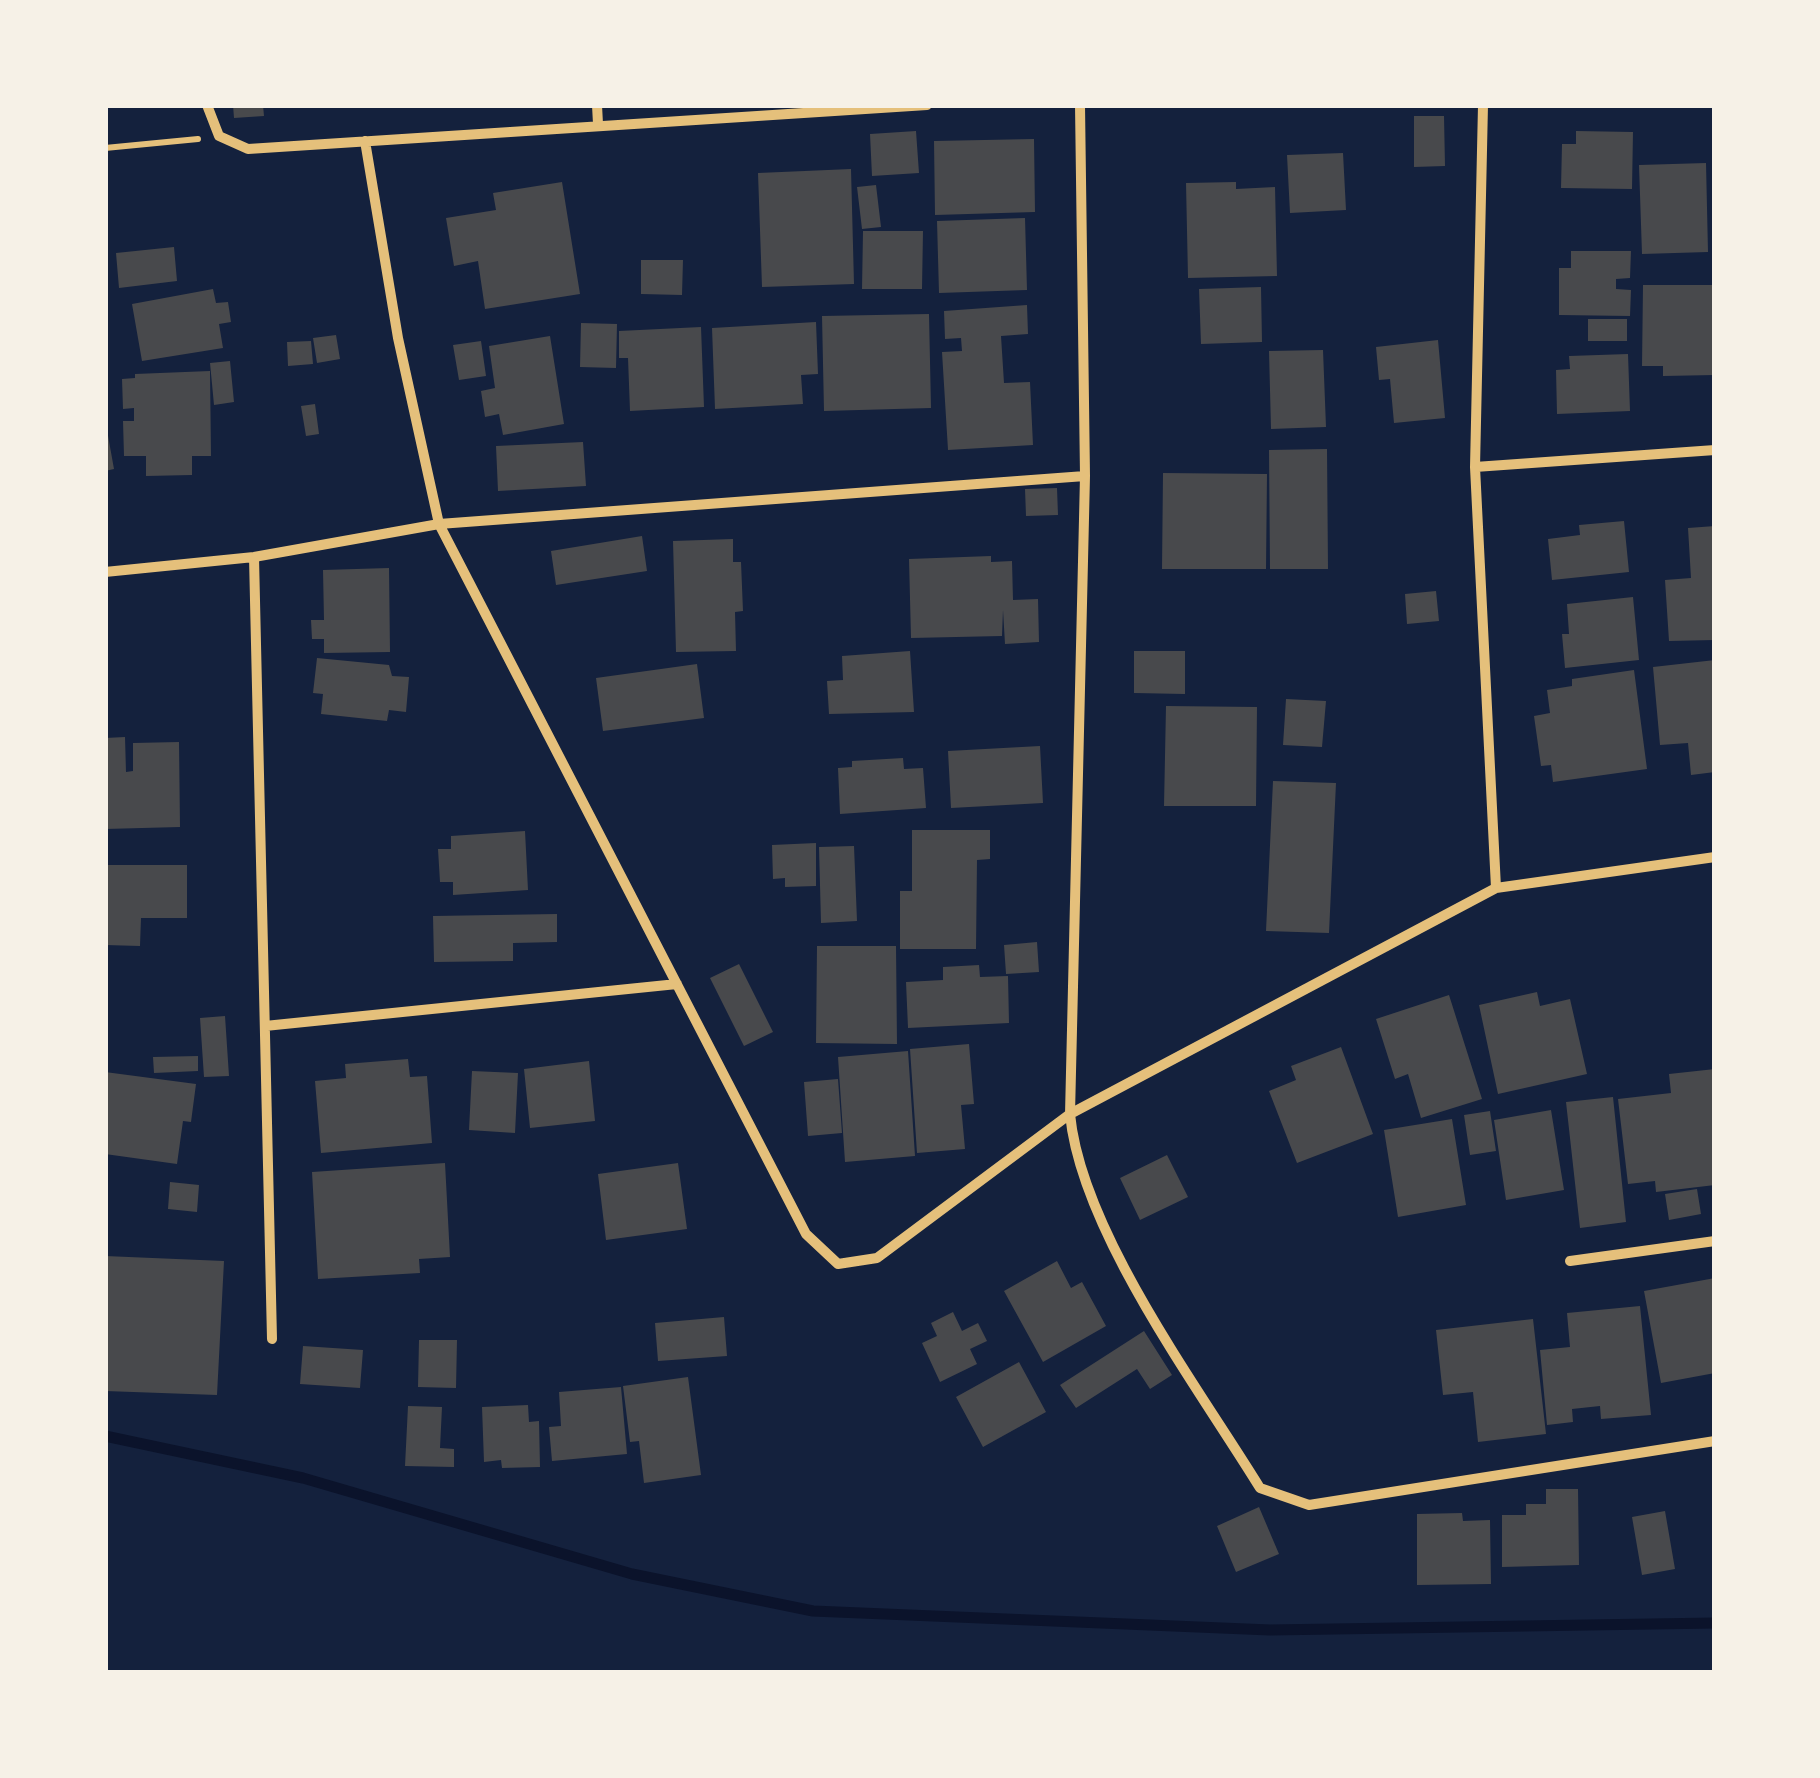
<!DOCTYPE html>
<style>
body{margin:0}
#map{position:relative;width:1820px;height:1778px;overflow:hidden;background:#14213d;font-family:"DM Sans",sans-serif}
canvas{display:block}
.frame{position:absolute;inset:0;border:108px solid #f6f1e7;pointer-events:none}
</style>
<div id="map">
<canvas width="1820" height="1778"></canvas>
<div class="frame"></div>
</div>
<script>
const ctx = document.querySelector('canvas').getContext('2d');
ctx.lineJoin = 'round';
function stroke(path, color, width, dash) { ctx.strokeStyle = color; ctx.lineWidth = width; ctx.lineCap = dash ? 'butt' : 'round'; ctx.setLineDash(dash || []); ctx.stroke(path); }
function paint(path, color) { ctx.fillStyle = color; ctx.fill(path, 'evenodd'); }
stroke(new Path2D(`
 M105,1436L303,1478L632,1574L813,1611L1270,1630L1715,1623`), '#0b132b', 11);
paint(new Path2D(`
 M233,105H263L264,116L234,118Z
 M1414,116H1444L1445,166L1414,167Z
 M916,131L919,173L872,176L870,134Z
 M1576,131L1633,132L1632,189L1561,188L1562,144H1576Z
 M1034,139L1035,212L935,215L934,141Z
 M1343,153L1346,210L1290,213L1287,155Z
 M1706,163L1708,252L1642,254L1639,165Z
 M851,169L854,284L762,287L758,173Z
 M562,182L580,294L485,309L478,261L454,266L446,218L496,210L493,193Z
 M1236,182V189L1275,187L1277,276L1188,278L1186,183Z
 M876,185L881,227L862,229L857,187Z
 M1025,218L1027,290L939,293L937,221Z
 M863,231H923L922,289H862Z
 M174,247L177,281L119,288L116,253Z
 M1571,251H1631L1630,278L1616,279V289L1631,290L1630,316L1559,315V268H1571Z
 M641,260H683L682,295L641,294Z
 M1643,285H1715V375L1663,376V366H1642Z
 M1261,287L1262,342L1201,344L1199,289Z
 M213,289L216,303L228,302L231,322L219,324L223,348L142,361L132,304Z
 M1027,305L1028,334L1001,336L1004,383L1030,382L1033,445L948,450L942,352L962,351L961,338L945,339L944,311Z
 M929,314L931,408L824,411L822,316Z
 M1588,319H1627V341H1588Z
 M816,322L818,374L801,375L803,404L715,409L712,328Z
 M581,323L617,324L616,368L580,367Z
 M701,327L704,407L630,411L628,358H619V331Z
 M336,335L340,359L317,363L313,338Z
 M550,336L564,424L503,435L499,414L485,417L481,391L495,388L489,346Z
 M1438,340L1445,418L1394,423L1390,379L1379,380L1376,347Z
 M311,341L313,364L288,366L287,342Z
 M481,341L486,376L459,380L453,345Z
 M1323,350L1326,427L1271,429L1269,351Z
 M1628,354L1630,411L1557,414L1556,370L1570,369L1569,356Z
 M230,361L234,402L214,405L210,363Z
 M210,371L211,456H192V475L146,476V456H124L123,421H134V408L123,409L122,379L135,378V374Z
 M315,404L319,434L306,436L301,406Z
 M105,419L114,469L105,471Z
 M583,442L586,486L498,491L496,446Z
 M1327,449L1328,569H1270L1269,450Z
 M1163,473L1267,474L1266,569H1162Z
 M1057,488L1058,515L1026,516L1025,489Z
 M1624,521L1629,572L1552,580L1548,539L1580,535L1579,525Z
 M1715,526V640L1669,641L1665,580L1691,578L1688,528Z
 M642,536L647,571L556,585L551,551Z
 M733,539V562H741L743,611L735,612L736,651L676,652L673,541Z
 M991,556V562L1012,561L1013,600L1038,599L1039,642L1005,644L1003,610L1002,636L911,638L909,559Z
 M389,568L390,652L324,653V639H312L311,620H324L323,570Z
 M1436,591L1439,621L1407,624L1405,594Z
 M1633,597L1639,660L1565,668L1562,634H1569L1567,604Z
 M910,651L914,712L829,714L827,681L843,680L842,656Z
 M1134,651H1185V694L1134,693Z
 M317,658L389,665L392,676L409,677L406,712L389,710L387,721L321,714L323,694L313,693Z
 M1715,660V772L1691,775L1688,743L1660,745L1653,667Z
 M697,664L704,718L603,731L596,678Z
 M1634,670L1647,769L1553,782L1551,765L1541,766L1534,716L1550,713L1547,690L1572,686V679Z
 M1286,699L1326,701L1322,747L1283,745Z
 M1166,706L1257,707L1256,806H1164Z
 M125,737L126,772L133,771V743L179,742L180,827L105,829V738Z
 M1040,746L1043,803L951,808L948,751Z
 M903,758L904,769L923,768L926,808L840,814L838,768L852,767V761Z
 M1273,781L1336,783L1329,933L1266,931Z
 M912,830H990V859L977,860L976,949H900V891H912Z
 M525,831L528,890L453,895V882H440L438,849H451V836Z
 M816,843V886L785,887V878L773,879L772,845Z
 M854,846L857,921L821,923L819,847Z
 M105,865H187V918H141L140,946L105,945Z
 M557,914V942L513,943V961L434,962L433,916Z
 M1037,942L1039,972L1006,974L1004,945Z
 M817,946H896L897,1044L816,1043Z
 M739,964L773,1032L744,1046L710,978Z
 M979,965L980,977L1008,976L1009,1023L908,1028L906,982L943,980V967Z
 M1537,992L1540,1006L1570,999L1587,1074L1498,1094L1479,1005Z
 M1449,995L1482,1099L1421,1118L1408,1074L1395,1079L1376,1019Z
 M225,1016L229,1076L204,1077L200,1018Z
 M969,1044L974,1104L961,1105L965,1149L917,1153L910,1049Z
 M1341,1047L1373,1134L1297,1163L1269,1091L1296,1080L1291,1066Z
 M908,1051L915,1156L845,1162L838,1057Z
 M198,1056V1071L154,1073L153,1057Z
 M408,1059L410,1077L427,1076L432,1143L321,1153L315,1081L346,1078L345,1064Z
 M589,1061L595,1121L530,1128L524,1069Z
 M1715,1069V1185L1656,1192L1655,1181L1628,1184L1618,1099L1671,1093L1669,1074Z
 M472,1071L518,1073L515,1133L469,1130Z
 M105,1072L196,1084L191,1122L183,1121L177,1164L105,1154Z
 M838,1079L842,1133L808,1136L804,1082Z
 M1613,1097L1626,1222L1580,1228L1566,1102Z
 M1551,1110L1564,1190L1506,1200L1494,1120Z
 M1490,1111L1496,1151L1470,1155L1464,1115Z
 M1452,1119L1466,1205L1398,1217L1384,1130Z
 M1167,1155L1188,1197L1140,1220L1120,1178Z
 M445,1163L450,1257L419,1259L420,1273L318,1279L312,1172Z
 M678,1163L687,1229L606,1240L598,1174Z
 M170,1182L199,1185L197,1212L168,1209Z
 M1697,1189L1701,1214L1669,1220L1665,1194Z
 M105,1256L224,1261L217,1395L105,1391Z
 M1057,1261L1071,1288L1082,1282L1106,1326L1043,1362L1004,1291Z
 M1715,1278V1373L1661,1383L1644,1291Z
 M1640,1306L1651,1415L1601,1419L1600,1406L1572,1409L1573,1422L1547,1425L1540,1350L1570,1347L1567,1313Z
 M953,1312L962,1331L978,1323L987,1341L970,1349L977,1364L940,1382L922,1343L937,1336L931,1323Z
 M724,1317L727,1356L658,1361L655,1323Z
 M1533,1319L1546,1434L1478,1442L1473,1392L1443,1395L1436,1330Z
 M1144,1331L1172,1375L1150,1389L1137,1369L1076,1408L1060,1385Z
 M419,1340H457L456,1388L418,1387Z
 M303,1346L363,1350L360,1388L300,1384Z
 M1019,1362L1046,1412L983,1447L956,1397Z
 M688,1377L701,1475L644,1483L639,1441L630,1442L623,1386Z
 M621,1387L627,1454L552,1461L549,1427L561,1426L559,1392Z
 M528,1405L529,1422L539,1421L540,1467L502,1468L501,1460L484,1462L482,1407Z
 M408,1406L442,1407L440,1448L454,1449V1467L405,1466Z
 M1546,1489H1578L1579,1565L1502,1567V1515H1526V1504H1546Z
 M1259,1507L1279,1554L1236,1572L1217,1526Z
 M1665,1511L1675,1569L1642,1575L1632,1517Z
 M1462,1513L1463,1521L1490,1520L1491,1584L1417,1585V1514Z`), '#48494c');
stroke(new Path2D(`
 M105,148L198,139`), '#e5c07b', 6);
stroke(new Path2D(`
 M207,105L219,136L248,149L927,105
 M597,105L598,124
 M1080,105L1085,476L1070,1114C1081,1231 1198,1387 1260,1488L1309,1505L1715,1441
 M1483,105L1475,467L1496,888
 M365,141L398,338L439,524L1085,476
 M1475,467L1715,450
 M254,557L272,1339
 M105,572L254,557L439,524L806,1234L838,1264L877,1258L1070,1114L1496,888L1715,857
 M265,1026L677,984
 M1570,1261L1715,1241`), '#e5c07b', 10);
</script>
